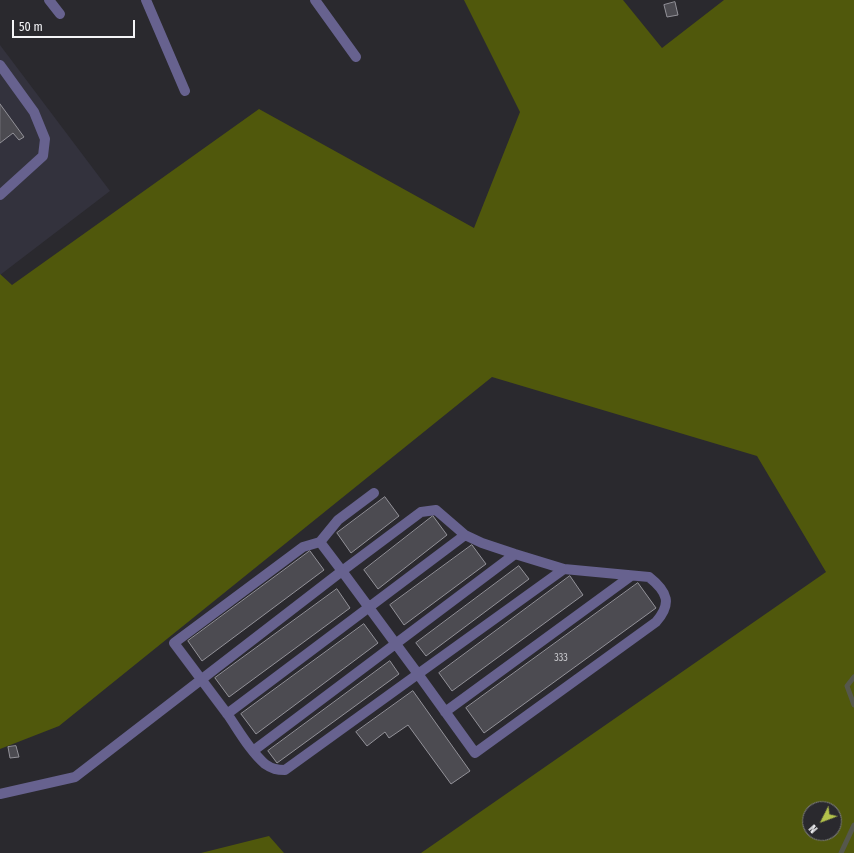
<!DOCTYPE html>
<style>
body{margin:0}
#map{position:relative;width:854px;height:853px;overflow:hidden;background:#2a292e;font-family:"Fira Sans Condensed",sans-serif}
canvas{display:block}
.north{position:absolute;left:802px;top:801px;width:40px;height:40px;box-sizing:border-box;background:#2a292e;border:1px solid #7b7a7e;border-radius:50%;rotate:228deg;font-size:11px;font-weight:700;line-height:16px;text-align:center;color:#f4f4f7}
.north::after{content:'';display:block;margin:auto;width:14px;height:18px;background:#b3c24b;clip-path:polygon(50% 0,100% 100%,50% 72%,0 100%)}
.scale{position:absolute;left:12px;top:20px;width:123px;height:18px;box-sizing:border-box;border:2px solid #f4f4f7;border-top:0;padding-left:5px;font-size:12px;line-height:14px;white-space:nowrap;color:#f4f4f7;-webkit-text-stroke:3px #2a292e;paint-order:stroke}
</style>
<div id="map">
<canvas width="854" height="853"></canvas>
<div class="north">N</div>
<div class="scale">50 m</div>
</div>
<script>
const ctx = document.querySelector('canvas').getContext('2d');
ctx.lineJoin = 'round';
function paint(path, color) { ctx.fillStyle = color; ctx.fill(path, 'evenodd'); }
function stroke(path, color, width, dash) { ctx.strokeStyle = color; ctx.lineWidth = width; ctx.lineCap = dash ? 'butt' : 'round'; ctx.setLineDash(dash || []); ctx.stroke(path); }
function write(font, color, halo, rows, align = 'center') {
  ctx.font = font + ' "Fira Sans Condensed",sans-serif'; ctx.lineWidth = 3; ctx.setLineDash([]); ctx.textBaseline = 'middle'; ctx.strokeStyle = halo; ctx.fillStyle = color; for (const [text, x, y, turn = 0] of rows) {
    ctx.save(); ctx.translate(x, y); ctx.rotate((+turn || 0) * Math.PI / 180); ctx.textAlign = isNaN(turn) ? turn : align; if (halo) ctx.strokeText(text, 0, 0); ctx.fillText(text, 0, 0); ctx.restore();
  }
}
paint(new Path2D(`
 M0,45L110,191L0,275Z`), '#33323d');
paint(new Path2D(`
 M464,0H623L662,48L724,0H854V853H421L826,572L757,456L492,377L59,726L0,749V274L12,285L259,109L474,228L520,112ZM810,809H834V833H810Z
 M269,836L284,853H201Z`), '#50580c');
stroke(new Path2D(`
 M854,677L847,686L854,705
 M841,853L854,825`), '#55574b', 5);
const building = new Path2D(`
 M675,2L678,15L667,17L664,5Z
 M0,104L24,137L19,140L13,133L0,143Z
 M385,497L399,516L351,553L337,533Z
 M433,516L447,535L378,589L364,570Z
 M472,545L486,564L404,625L390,605Z
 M310,551L324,570L202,661L188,641Z
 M519,566L529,579L426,656L416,643Z
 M570,576L583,595L452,691L439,673Z
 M638,583L656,608L484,733L466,708Z
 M337,589L350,608L229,697L215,678Z
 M364,624L378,643L256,734L241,714Z
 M390,661L399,674L277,763L268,751Z
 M413,691L470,771L451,784L408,725L389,738L385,732L367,746L356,732Z
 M16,746L19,757L10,758L8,747Z`);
paint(building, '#4c4b51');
stroke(building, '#939299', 1);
stroke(new Path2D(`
 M49,0L60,14
 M146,0L185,91
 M315,0L356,57
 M0,65L34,112L45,139L43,156L0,195
 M320,542L338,520L374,493
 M445,712L631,576
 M227,714L465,535
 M253,751L515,554
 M0,794L75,777L342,571L320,542L303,547L174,643C192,667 210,691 228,715C239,731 250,751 265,764C272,769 277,770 285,770L418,674L475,753L656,622C672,604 668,592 649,577L564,569L515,554L482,543L465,535L436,510L421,512L342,571L418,674L564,569`), '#67628f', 10);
write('10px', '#cacace', null, [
 ["333",561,658]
]);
</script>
